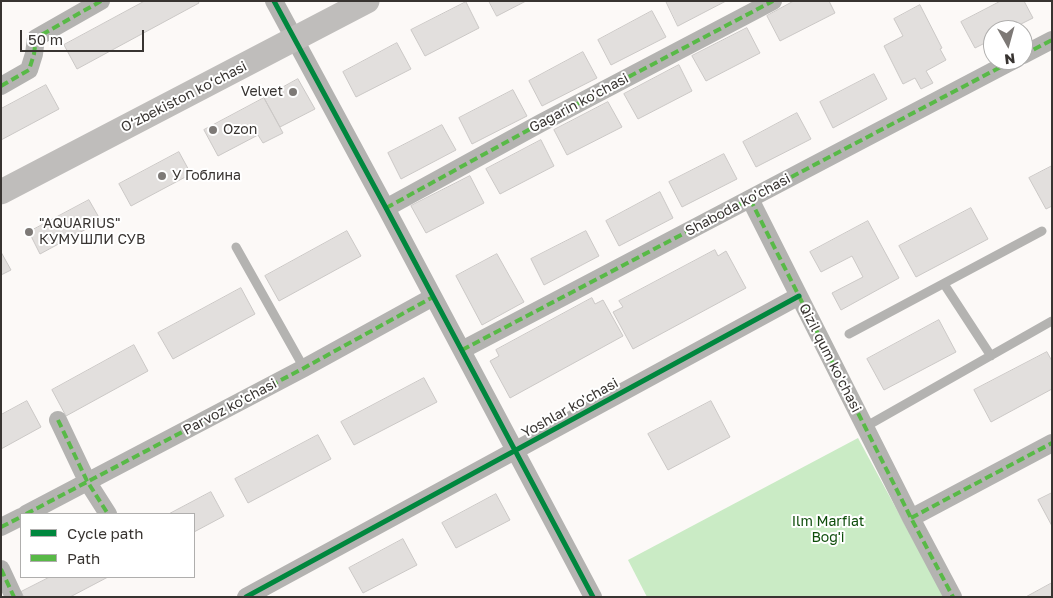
<!DOCTYPE html>
<meta charset="utf-8">
<style>
body{margin:0}
#map{position:relative;width:1053px;height:598px;overflow:hidden;background:#fcf9f7;font-family:"Golos Text",sans-serif}
canvas{display:block}
.frame{position:absolute;inset:0;border:2px solid #383431;pointer-events:none}
.legend{position:absolute;left:20px;top:513px;width:175px;height:65px;box-sizing:border-box;background:#fff;border:1px solid #afaead;margin:0;padding:6px 9px;list-style:none;font-size:15px;color:#383431}
.legend li{display:flex;align-items:center;gap:10px;height:25px}
.legend b{width:25px;border:1px solid #afaead}
.north{position:absolute;left:983px;top:20px;width:50px;height:50px;box-sizing:border-box;background:#fff;border:1px solid #afaead;border-radius:50%;rotate:173deg;font-size:14px;font-weight:700;line-height:20px;text-align:center;color:#383431}
.north::after{content:'';display:block;margin:auto;width:18px;height:22px;background:#7d7976;clip-path:polygon(50% 0,100% 100%,50% 72%,0 100%)}
.scale{position:absolute;left:20px;top:30px;width:124px;height:22px;box-sizing:border-box;border:2px solid #383431;border-top:0;padding-left:6px;font-size:15px;line-height:18px;white-space:nowrap;color:#383431;-webkit-text-stroke:4px #fff;paint-order:stroke}
</style>
<div id="map">
<canvas width="1053" height="598"></canvas>
<div class="frame"></div>
<ul class="legend">
<li><b style="height:6px;background:#00873e"></b>Cycle path</li>
<li><b style="height:6px;background:#58b947"></b>Path</li>
</ul>
<div class="north">N</div>
<div class="scale">50 m</div>
</div>
<script>
const ctx = document.querySelector('canvas').getContext('2d');
ctx.lineJoin = 'round';
function paint(path, color) { ctx.fillStyle = color; ctx.fill(path, 'evenodd'); }
function stroke(path, color, width, dash) { ctx.strokeStyle = color; ctx.lineWidth = width; ctx.lineCap = dash ? 'butt' : 'round'; ctx.setLineDash(dash || []); ctx.stroke(path); }
function write(font, color, halo, rows, align = 'center') {
  ctx.font = font + ' "Golos Text",sans-serif'; ctx.lineWidth = 4; ctx.setLineDash([]); ctx.textBaseline = 'middle'; ctx.strokeStyle = halo; ctx.fillStyle = color; for (const [text, x, y, turn = 0] of rows) {
    ctx.save(); ctx.translate(x, y); ctx.rotate((+turn || 0) * Math.PI / 180); ctx.textAlign = isNaN(turn) ? turn : align; if (halo) ctx.strokeText(text, 0, 0); ctx.fillText(text, 0, 0); ctx.restore();
  }
}
paint(new Path2D(`
 M858,438L944,597H647L628,560Z`), '#caebc5');
const building = new Path2D(`
 M145,1H198L199,3L77,69L64,45Z
 M489,1H526L497,16Z
 M666,1H726L678,26Z
 M794,1H829L835,13L780,41L767,16Z
 M1001,1H1024L1033,18L1009,30H993V39L975,48L961,22Z
 M466,2L479,28L425,56L411,30Z
 M920,5L942,48L940,49L946,60L926,71L933,83L921,89L915,78L903,84L884,46L903,36L894,19Z
 M652,11L666,37L611,65L598,40Z
 M747,28L760,53L706,81L692,56Z
 M397,43L411,69L356,97L343,72Z
 M583,52L597,78L542,106L529,81Z
 M679,65L692,91L638,119L624,94Z
 M874,74L887,99L833,128L820,102Z
 M298,79L315,109L280,127L264,98Z
 M46,85L59,109L1,140V109Z
 M513,90L527,116L472,144L459,118Z
 M264,98L283,133L263,143L258,135L218,156L204,130Z
 M608,102L622,127L567,155L554,130Z
 M797,113L811,139L756,167L743,142Z
 M442,125L456,150L401,179L388,153Z
 M541,140L554,166L500,194L486,169Z
 M179,152L191,174L131,206L119,184Z
 M724,154L737,179L682,207L669,182Z
 M1052,166V206L1046,209L1029,178Z
 M470,176L484,203L426,233L411,206Z
 M660,192L673,218L619,246L606,221Z
 M89,200L101,221L40,254L29,232Z
 M971,208L988,239L916,277L899,246Z
 M868,221L899,278L841,310L832,293L863,277L852,256L821,272L810,252Z
 M347,231L361,256L279,301L265,276Z
 M586,231L599,256L544,285L531,259Z
 M715,250L718,256L726,251L746,288L633,349L613,312L623,307L619,301Z
 M1,252L11,270L1,275Z
 M497,254L524,302L482,325L456,276Z
 M241,288L255,314L173,359L158,333Z
 M592,298L595,304L603,300L623,336L510,398L490,361L499,356L496,350Z
 M939,320L956,352L884,390L867,359Z
 M134,345L148,371L66,416L52,390Z
 M1047,352L1052,361V389L991,422L974,390Z
 M424,378L437,402L354,445L341,422Z
 M27,401L41,427L1,449V415Z
 M711,401L730,437L668,470L648,434Z
 M318,435L331,459L248,503L235,479Z
 M211,492L224,516L194,532V514H169Z
 M1052,493V526L1038,500Z
 M496,494L510,520L456,548L442,523Z
 M403,539L417,565L363,593L349,568Z
 M50,577H108L70,597H24L21,592Z
 M1052,583V597H1026Z`);
paint(building, '#e2dfdd');
stroke(building, '#cbc8c6', 1);
stroke(new Path2D(`
 M236,247L304,368
 M944,284L991,356
 M849,334L1042,231
 M865,427L1052,321`), '#b4b3b1', 9);
stroke(new Path2D(`
 M274,1L386,208L593,597
 M1023,55L1052,40
 M1,86L29,70L34,54L36,38L101,1
 M750,199L911,518L953,597
 M386,208L541,123L773,1
 M462,350L1014,60
 M58,420L87,481L108,514
 M26,514L304,368L433,297
 M911,518L1052,443
 M1,527L21,517
 M1,569L14,597
 M246,597L799,296`), '#b4b3b1', 18);
stroke(new Path2D(`
 M1,192L367,1`), '#bfbdbb', 25);
stroke(new Path2D(`
 M1023,55L1052,40
 M1,86L29,70L34,54L36,38L101,1
 M750,199L911,518L953,597
 M386,208L541,123L773,1
 M462,350L1014,60
 M58,420L87,481L108,514
 M26,514L304,368L433,297
 M911,518L1052,443
 M1,527L21,517
 M1,569L14,597`), '#58b947', 4, [8, 4]);
stroke(new Path2D(`
 M274,1L386,208L593,597
 M246,597L799,296`), '#00873e', 5);
for (const [x, y, r, color] of [
 [293,92,5,"#7d7976"],
 [213,130,5,"#7d7976"],
 [162,176,5,"#7d7976"],
 [29,232,5,"#7d7976"]
]) { const dot = new Path2D(); dot.arc(x, y, r, 0, 2 * Math.PI); ctx.fillStyle = color; ctx.fill(dot); stroke(dot, '#fff', 2); }
write('14px', '#383431', '#fff', [
 ["Velvet",283,92,"right"],
 ["Ozon",223,130],
 ["У Гоблина",172,176],
 ["\"AQUARIUS\"",39,224],
 ["КУМУШЛИ СУВ",39,240]
], 'left');
write('14px', '#383431', '#fff', [
 ["O‘zbekiston ko‘chasi",184,97,-27],
 ["Gagarin ko'chasi",579,103,-28],
 ["Shaboda ko'chasi",738,205,-28],
 ["Qizil qum ko'chasi",830,358,63],
 ["Parvoz ko'chasi",230,407,-28],
 ["Yoshlar ko'chasi",570,408,-29]
]);
write('14px', '#0e4d0b', '#fff', [
 ["Ilm Marfiat",828,522],
 ["Bog'i",828,538]
]);
</script>
